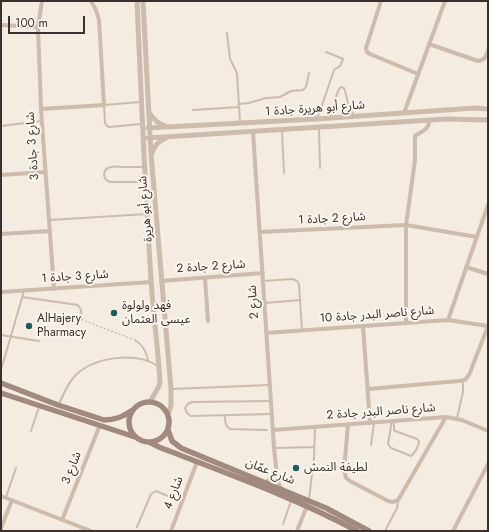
<!DOCTYPE html>
<meta charset="utf-8">
<style>
body{margin:0}
#map{position:relative;width:489px;height:532px;overflow:hidden;background:#f4ebe1;font-family:Jost,sans-serif}
canvas{display:block}
.frame{position:absolute;inset:0;border:2px solid #3b302b;pointer-events:none}
.scale{position:absolute;left:8px;top:16px;width:77px;height:18px;box-sizing:border-box;border:2px solid #3b302b;border-top:0;padding-left:5px;font-size:12px;line-height:14px;white-space:nowrap;color:#3b302b;-webkit-text-stroke:3px #fbf5ee;paint-order:stroke}
</style>
<div id="map">
<canvas width="489" height="532"></canvas>
<div class="frame"></div>
<div class="scale">100 m</div>
</div>
<script>
const ctx = document.querySelector('canvas').getContext('2d');
ctx.lineJoin = 'round';
function stroke(path, color, width, dash) { ctx.strokeStyle = color; ctx.lineWidth = width; ctx.lineCap = dash ? 'butt' : 'round'; ctx.setLineDash(dash || []); ctx.stroke(path); }
function write(font, color, halo, rows, align = 'center') {
  ctx.font = font + ' Jost,"Noto Sans Arabic",sans-serif'; ctx.lineWidth = 4; ctx.setLineDash([]); ctx.textBaseline = 'middle'; ctx.strokeStyle = halo; ctx.fillStyle = color; for (const [text, x, y, turn = 0] of rows) {
    ctx.save(); ctx.translate(x, y); ctx.rotate((+turn || 0) * Math.PI / 180); ctx.textAlign = isNaN(turn) ? turn : align; if (halo) ctx.strokeText(text, 0, 0); ctx.fillText(text, 0, 0); ctx.restore();
  }
}
stroke(new Path2D(`
 M85,321L132,339`), '#b9a596', 1, [2, 2]);
stroke(new Path2D(`
 M227,33L230,59L237,73L240,122
 M238,104L249,103L266,98L280,97L291,91L303,90L306,87L309,73
 M193,110L239,107
 M329,117C331,114 333,111 334,107C337,100 335,92 341,87L344,88C348,98 346,106 354,115
 M316,118L319,114L334,70L340,66L343,59L341,58L326,52
 M141,124L109,127L107,126L105,123L104,105L141,102
 M1,126L41,121
 M319,129L320,168
 M282,131L284,173
 M143,167C136,167 128,167 121,167C118,167 114,166 111,167C102,169 102,179 110,182H145
 M50,220L147,214
 M263,281L293,279L297,281L299,284L302,330
 M22,297L78,305L81,310L82,320
 M265,303L300,300
 M1,325V333
 M1,335L39,341
 M135,340C143,345 147,352 148,361
 M1,370L24,291
 M172,389L269,385
 M271,401L192,402L188,404L185,408L187,413L191,416L271,414
 M59,404C63,395 67,385 74,377C92,357 135,351 158,366
 M225,416C225,421 225,426 230,429L267,430
 M457,418L463,392V381
 M392,421L388,444L391,448L411,456C415,453 419,446 419,441L417,439L395,431L394,430V421
 M31,431L39,407
 M371,445L374,423
 M274,448L314,447
 M6,497L16,468
 M309,499L314,458L315,428
 M283,524L291,501
 M137,527L151,494L156,491L182,502
 M385,531L397,508L398,501`), '#cdbbac', 2);
stroke(new Path2D(`
 M42,1L38,27L41,109L54,289
 M381,1L366,48L367,52L370,54L418,74
 M1,25L38,27
 M429,44L478,61C485,60 486,57 488,50
 M41,109L104,105L99,20L96,10L91,1
 M404,113L445,1
 M253,132L274,448L277,476L280,488
 M1,175L45,172
 M260,232L406,225L477,237
 M1,234L50,231
 M466,267L488,274
 M205,278L208,321
 M161,281L263,273
 M1,292L151,282
 M448,320L488,205
 M406,323V225L415,160V136C421,132 430,129 429,120
 M363,326L370,423
 M266,333L448,320L488,326
 M368,389L459,381L465,380L469,375L488,326
 M348,425L344,470L346,478L350,481L388,501L393,502L398,500L401,495L446,417
 M273,430L446,417L462,420L488,431
 M266,482L271,479L276,472
 M1,496L91,531
 M62,520L100,425
 M1,528L12,500
 M171,531L197,462
 M297,531L307,506
 M453,531L488,464`), '#cdbbac', 4);
stroke(new Path2D(`
 M137,1C141,94 145,187 151,279C153,313 158,347 160,382L159,386L150,402
 M143,1L151,154L171,389V406L168,414
 M149,112C153,120 159,124 167,127
 M148,128L316,119L475,108L488,109
 M148,138L446,119L488,120
 M152,153C154,146 159,141 166,138`), '#cdbbac', 5);
stroke(new Path2D(`
 M1,383L58,405L104,420C115,420 122,417 131,411
 M1,393L135,437
 M129 422a20 20 0 1 1 40 0a20 20 0 1 1-40 0Z
 M168,430L172,441L181,448L326,508L369,531
 M149,442L159,447C225,473 294,497 357,531`), '#a18a7d', 5.5);
for (const [x, y, r, color] of [
 [114,313,4,"#1f5a5e"],
 [29,326,4,"#1f5a5e"],
 [296,468,4,"#1f5a5e"]
]) { const dot = new Path2D(); dot.arc(x, y, r, 0, 2 * Math.PI); ctx.fillStyle = color; ctx.fill(dot); stroke(dot, '#fbf5ee', 1.5); }
write('12px', '#3b302b', '#fbf5ee', [
 ["شارع أبو هريرة جادة 1",315,109,-4],
 ["شارع 3 جادة 3",33,146,-94],
 ["شارع أبو هريرة",146,209,-95],
 ["شارع 2 جادة 1",332,219,-3],
 ["شارع 2 جادة 2",211,267,-4],
 ["شارع 3 جادة 1",75,277,-4],
 ["شارع 2",254,302,-94],
 ["شارع ناصر البدر جادة 10",377,315,-4],
 ["شارع ناصر البدر جادة 2",381,412,-4],
 ["شارع 3",72,468,-68],
 ["شارع عمّان",270,472,22],
 ["شارع 4",174,493,-69]
]);
write('12px', '#3b302b', '#fbf5ee', [
 ["فهد ولولوة",122,306],
 ["عيسى العثمان",122,320],
 ["AlHajery",37,319],
 ["Pharmacy",37,333],
 ["لطيفة النمش",304,468]
], 'left');
</script>
